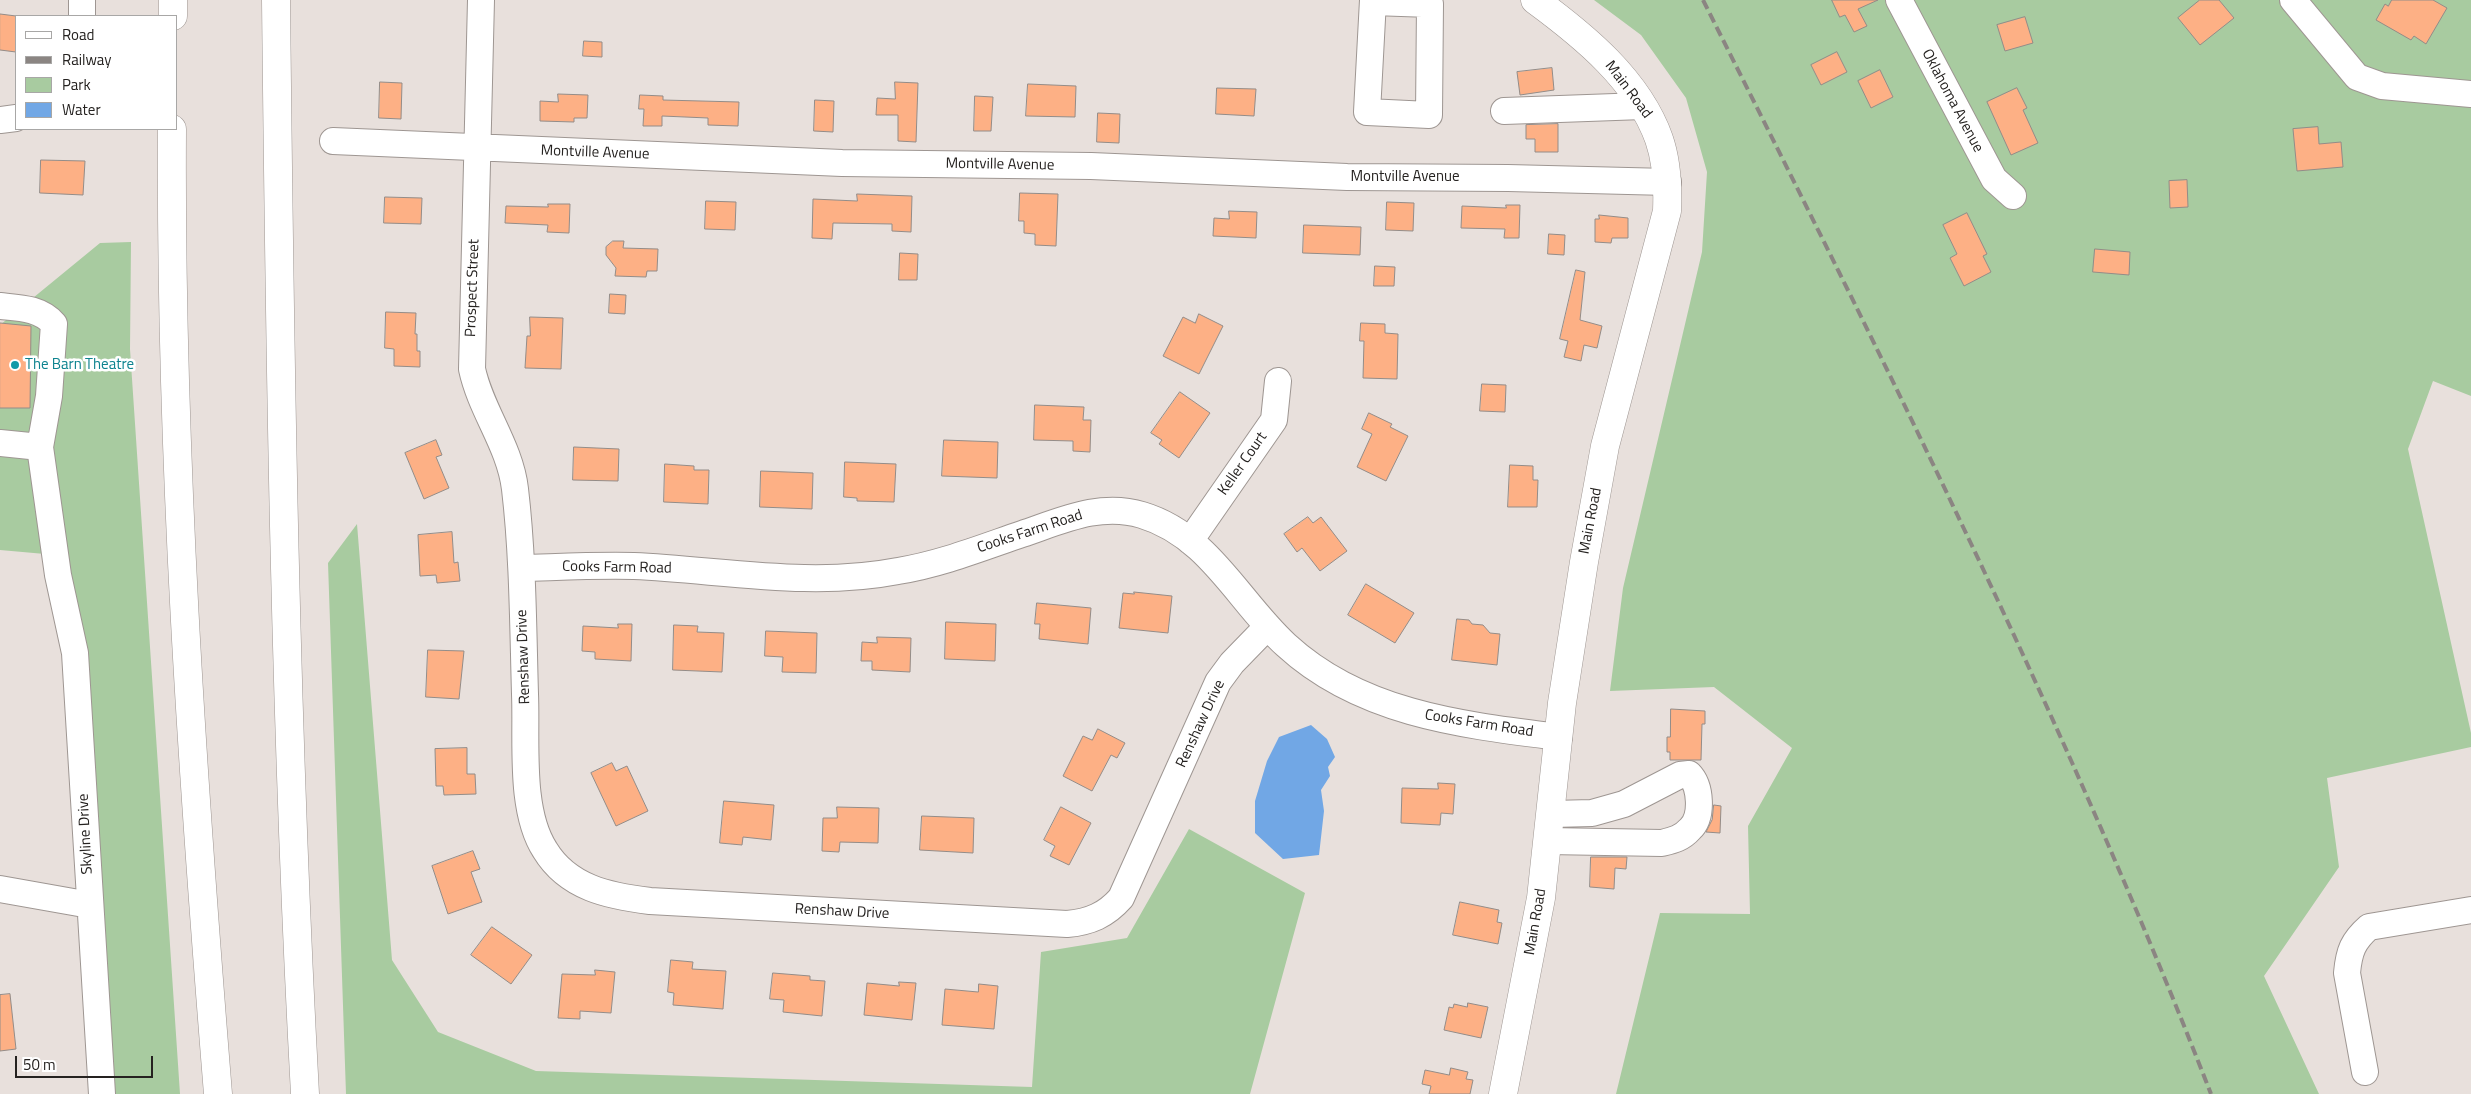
<!DOCTYPE html>
<style>
body{margin:0}
#map{position:relative;width:2471px;height:1094px;overflow:hidden;background:#e8e0dc;font-family:"Titillium Web",sans-serif}
canvas{display:block}
.legend{position:absolute;left:15px;top:15px;width:162px;height:115px;box-sizing:border-box;background:#fff;border:1px solid #a8a7a6;margin:0;padding:6px 9px;list-style:none;font-size:15px;color:#252220}
.legend li{display:flex;align-items:center;gap:10px;height:25px}
.legend b{width:25px;border:1px solid #a8a7a6}
.scale{position:absolute;left:15px;top:1056px;width:138px;height:22px;box-sizing:border-box;border:2px solid #252220;border-top:0;padding-left:6px;font-size:15px;line-height:18px;white-space:nowrap;color:#252220;-webkit-text-stroke:4px #fff;paint-order:stroke}
</style>
<div id="map">
<canvas width="2471" height="1094"></canvas>
<ul class="legend">
<li><b style="height:6px;background:#fff"></b>Road</li>
<li><b style="height:6px;background:#8b8582"></b>Railway</li>
<li><b style="height:14px;background:#a8cba0"></b>Park</li>
<li><b style="height:14px;background:#71a7e5"></b>Water</li>
</ul>
<div class="scale">50 m</div>
</div>
<script>
const ctx = document.querySelector('canvas').getContext('2d');
ctx.lineJoin = 'round';
function paint(path, color) { ctx.fillStyle = color; ctx.fill(path, 'evenodd'); }
function stroke(path, color, width, dash) { ctx.strokeStyle = color; ctx.lineWidth = width; ctx.lineCap = dash ? 'butt' : 'round'; ctx.setLineDash(dash || []); ctx.stroke(path); }
function write(font, color, halo, rows, align = 'center') {
  ctx.font = font + ' "Titillium Web",sans-serif'; ctx.lineWidth = 5; ctx.setLineDash([]); ctx.textBaseline = 'middle'; ctx.strokeStyle = halo; ctx.fillStyle = color; for (const [text, x, y, turn = 0] of rows) {
    ctx.save(); ctx.translate(x, y); ctx.rotate((+turn || 0) * Math.PI / 180); ctx.textAlign = isNaN(turn) ? turn : align; if (halo) ctx.strokeText(text, 0, 0); ctx.fillText(text, 0, 0); ctx.restore();
  }
}
paint(new Path2D(`
 M1594,0H2471V396L2433,381L2408,449L2471,733V747L2327,778L2339,867L2264,976L2319,1094H1616L1660,913L1750,914L1748,826L1792,748L1714,687L1610,691L1623,588L1702,252L1707,172L1686,98L1641,35Z
 M131,242L130,349L180,1094H101L74,627L45,554L0,550V325L100,243Z
 M357,524L392,960L438,1032L536,1071L1032,1087L1041,952L1127,938L1189,829L1305,893L1250,1094H346L328,563Z`), '#a8cba0');
paint(new Path2D(`
 M1311,725L1327,739L1335,757L1328,767L1330,776L1321,790L1324,811L1319,855L1283,859L1255,833V801L1267,761L1279,737Z`), '#71a7e5');
const building = new Path2D(`
 M1832,0H1878L1858,9L1867,26L1854,32L1845,15L1840,17Z
 M2200,0H2219L2234,18L2200,45L2178,18Z
 M2392,0H2433L2447,8L2426,44L2414,36L2411,40L2376,20L2385,4L2388,6Z
 M0,14L16,16V52L0,50Z
 M2025,17L2033,43L2005,51L1997,25Z
 M584,41L602,42V57L583,56Z
 M1837,52L1847,72L1821,85L1811,65Z
 M1552,68L1554,90L1520,95L1517,72Z
 M1880,70L1893,97L1871,108L1858,81Z
 M380,82L402,83L401,119L379,118Z
 M895,82L918,83L916,142L898,141V115H876L877,98L895,99Z
 M1028,84L1076,86L1075,117L1026,116Z
 M1217,88L1256,89L1254,116L1216,114Z
 M2017,88L2027,108L2023,110L2038,143L2011,155L1987,102Z
 M558,94L588,95L587,118H574V122L540,121V101L558,102Z
 M640,95L663,96V100L739,102L738,126L708,125V118L662,116V126H643L644,109H639Z
 M975,96L993,97L991,131H974Z
 M815,100L834,101L833,132L814,131Z
 M1098,113L1120,114L1119,143L1097,142Z
 M1558,124V152H1535V139H1526V125Z
 M2318,127L2319,144L2341,142L2343,167L2297,171L2293,129Z
 M41,160L85,161L83,195L40,193Z
 M2187,180L2188,207L2170,208L2169,181Z
 M1020,193L1058,194L1056,246L1035,245V234L1024,233V221H1019Z
 M857,194L912,196L911,232L892,231V224L833,223L832,239L812,238L813,199L857,201Z
 M385,197L422,198L421,224L384,223Z
 M706,201L736,202L735,230L705,229Z
 M1387,202L1414,203L1413,231L1386,230Z
 M548,204H570L569,233L547,232L548,225L505,223L506,206L548,207Z
 M1506,205H1520L1519,238H1504L1505,229L1461,228L1462,206L1506,208Z
 M1229,211L1257,212L1256,238L1213,236L1214,218L1229,219Z
 M1967,213L1987,254L1983,256L1991,272L1964,286L1950,258L1957,254L1943,225Z
 M1599,215L1628,218V238H1612L1611,243L1595,242V219H1599Z
 M1304,225L1361,227L1360,255L1303,253Z
 M1549,234L1565,235L1564,255L1548,254Z
 M613,241H624L623,248L658,249L657,271H647L646,277L615,276L616,268L606,255V247Z
 M2095,249L2130,252L2129,275L2093,272Z
 M900,253L918,254L917,280H899Z
 M1375,266L1395,267L1394,286H1374Z
 M1576,270L1585,272L1580,320L1602,326L1597,348L1584,345L1581,361L1564,357L1568,341L1560,339Z
 M610,294L626,295L625,314L609,313Z
 M386,312L416,313L415,334H417V351H420V367L394,366V349L385,348Z
 M1199,314L1223,326L1199,374L1163,356L1183,317L1195,323Z
 M530,317L563,318L561,369L525,368L527,336H530Z
 M0,323L31,326L30,408H0Z
 M1361,323L1385,324V333L1398,334L1397,379L1363,378L1364,341H1360Z
 M1482,384L1506,385L1505,412L1480,411Z
 M1180,392L1210,413L1179,458L1159,444L1162,440L1151,433Z
 M1035,405L1084,407L1083,420H1091L1090,452L1073,451V441L1034,440Z
 M1369,413L1392,424L1390,427L1408,436L1386,481L1357,467L1372,434L1362,429Z
 M436,440L442,455L436,457L449,488L424,499L405,453Z
 M944,440L998,442L997,478L942,476Z
 M574,447L619,449L618,481L573,480Z
 M845,462L896,464L894,502L857,501V498L844,497Z
 M665,464L694,466V470H709L708,504L664,502Z
 M1510,465L1533,466V480H1538L1537,507H1508Z
 M761,471L813,473L812,509L760,507Z
 M1308,517L1313,523L1321,517L1347,551L1320,571L1302,548L1297,552L1284,534Z
 M452,532L454,563L458,562L460,581L437,583L436,575L420,576L418,535Z
 M1366,584L1414,613L1395,643L1348,615Z
 M1134,592L1172,596L1168,633L1119,628L1123,593L1134,594Z
 M1037,603L1091,608L1088,644L1039,639L1040,624H1035Z
 M1457,619L1469,620L1472,624L1483,625L1490,633L1500,634L1497,665L1452,660Z
 M946,622L996,624L995,661L945,659Z
 M618,624H632L631,661L595,659V652L582,651L583,626L618,628Z
 M674,625L698,626L697,632L724,633L722,672L673,670Z
 M766,631L817,633L816,673L782,672L783,657L765,656Z
 M877,637L911,638L910,672L872,670V661H861L862,642L877,643Z
 M428,650L464,651L459,699L426,697Z
 M1671,709L1705,711V724H1702L1701,760H1670V752H1667V737H1670Z
 M1098,729L1125,743L1117,758L1111,755L1092,791L1063,776L1083,736L1092,740Z
 M467,748V774H475L476,794L444,795L443,786H436L435,749Z
 M612,763L616,771L627,766L648,811L616,826L591,773Z
 M1438,783L1455,784L1453,814L1441,813L1440,825L1401,823L1402,788L1438,789Z
 M724,801L774,805L771,840L743,837L742,845L720,843Z
 M1714,805L1721,806L1720,833L1706,832L1712,820Z
 M837,807L879,808L878,843L840,842L839,852L822,851L823,818H837Z
 M1061,807L1091,823L1069,865L1050,856L1055,846L1044,840Z
 M922,816L974,818L973,853L920,850Z
 M473,851L480,869L471,872L482,902L448,914L432,866Z
 M1591,857H1627L1626,869L1615,868L1614,889L1590,887Z
 M1460,902L1499,910L1497,922L1502,923L1498,944L1453,935Z
 M492,927L532,955L511,984L471,955Z
 M671,960L693,962L692,969L726,971L723,1009L673,1005L674,993L668,992Z
 M595,970L615,972L611,1013L580,1011V1019L558,1018L562,974L595,975Z
 M773,973L810,976V980L825,981L822,1016L783,1012L784,1000L770,999Z
 M899,982L916,983L912,1020L864,1015L867,983L899,986Z
 M979,984L998,986L994,1029L942,1025L945,989L978,992Z
 M10,994L16,1049L0,1051V995Z
 M1468,1003L1488,1007L1481,1038L1444,1030L1449,1007L1453,1008L1454,1004L1467,1007Z
 M1451,1068L1468,1072L1466,1079L1473,1080L1470,1094H1429L1431,1086L1422,1084L1425,1070L1449,1075Z`);
paint(building, '#fdb085');
stroke(building, '#938c88', 1);
const minor = new Path2D(`
 M481,0L472,369C481,411 510,446 515,489C523,557 523,626 525,694C527,740 519,810 545,850C568,888 609,896 650,901L1067,924C1090,922 1106,915 1121,898L1218,682L1232,663L1267,627
 M1899,0L1994,179L2013,196
 M2293,0L2357,77L2382,86L2471,94
 M1373,2L1430,4L1429,115L1367,112L1373,0
 M82,16V0
 M1504,111L1643,106
 M0,120L16,118
 M333,141L842,163L1091,166L1347,177L1508,178L1668,182
 M0,306C20,308 40,308 54,324L49,396L40,447L58,575L75,653L102,1094
 M0,443L40,447
 M1190,541L1274,420L1278,381
 M522,568C559,567 597,565 634,566C722,570 811,588 898,571C941,564 981,548 1022,534C1061,521 1100,502 1142,515C1209,535 1238,601 1286,645C1361,714 1463,725 1559,737
 M1548,841L1662,843C1674,840 1682,838 1690,829C1703,817 1701,786 1689,774L1680,775L1624,804L1592,813L1552,814
 M0,889L90,905
 M2365,1072L2347,973C2349,951 2353,941 2369,927L2471,910`);
const major = new Path2D(`
 M1503,1094L1541,898L1562,703L1584,562L1605,446L1667,211C1668,187 1667,162 1659,139C1638,80 1584,36 1535,0`);
const highway = new Path2D(`
 M276,0C280,365 285,730 305,1094
 M173,16V0
 M172,129C170,451 192,773 218,1094`);
stroke(minor, '#9e9692', 28);
stroke(major, '#9e9692', 29);
stroke(highway, '#9e9692', 29);
stroke(minor, '#fff', 26);
stroke(major, '#fff', 28);
stroke(highway, '#fff', 28);
stroke(new Path2D(`
 M1703,0C1883,359 2065,719 2211,1094`), '#8b8582', 4, [10, 5]);
for (const [x, y, r, color] of [
 [15,365,5,"#0f9aa8"]
]) { const dot = new Path2D(); dot.arc(x, y, r, 0, 2 * Math.PI); ctx.fillStyle = color; ctx.fill(dot); stroke(dot, '#fff', 2); }
write('15px', '#252220', '#fff', [
 ["Main Road",1628,90,53],
 ["Oklahoma Avenue",1952,101,62],
 ["Montville Avenue",595,153,2],
 ["Montville Avenue",1000,165,1],
 ["Montville Avenue",1405,177],
 ["Prospect Street",473,288,-88],
 ["Keller Court",1243,464,-55],
 ["Main Road",1591,521,-79],
 ["Cooks Farm Road",1030,532,-18],
 ["Cooks Farm Road",617,568,1],
 ["Renshaw Drive",524,657,-92],
 ["Renshaw Drive",1201,724,-65],
 ["Cooks Farm Road",1479,724,9],
 ["Skyline Drive",86,834,-93],
 ["Renshaw Drive",842,912,3],
 ["Main Road",1536,922,-80]
]);
write('15px', '#0d838f', '#fff', [
 ["The Barn Theatre",25,365]
], 'left');
</script>
